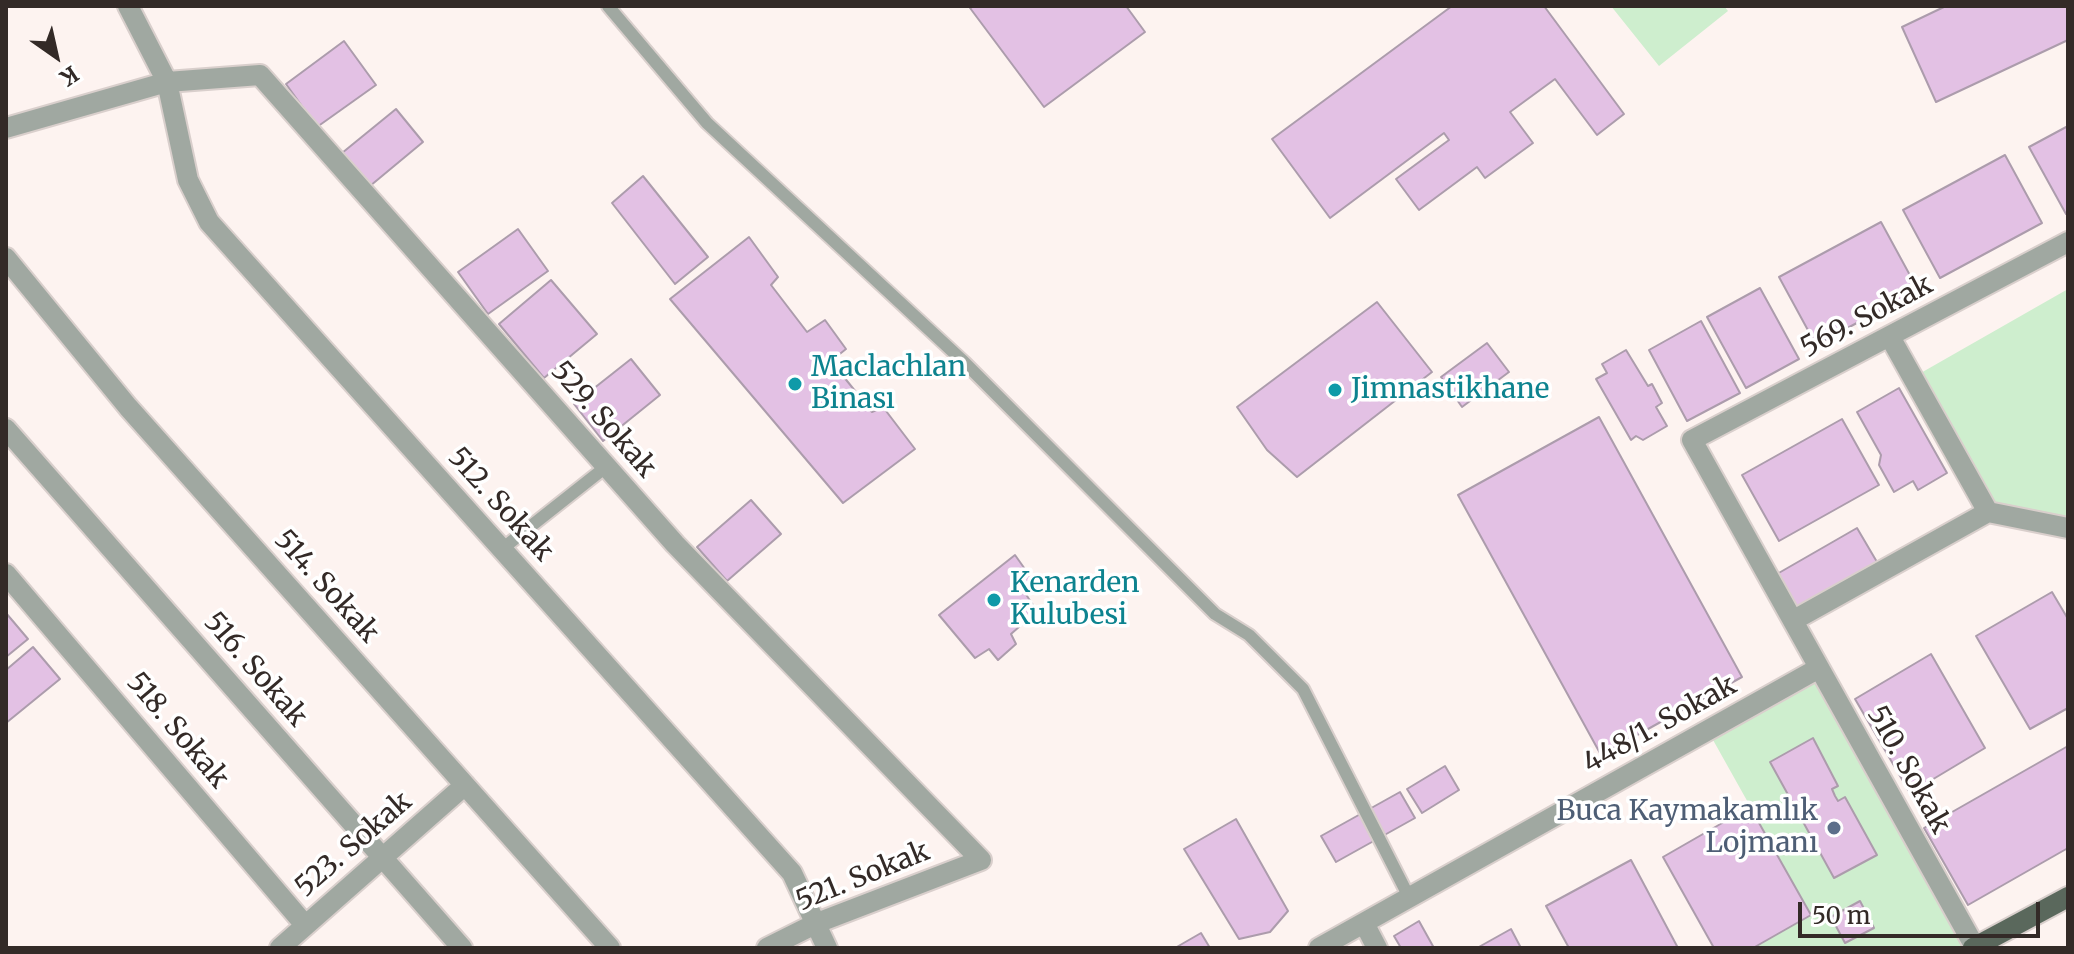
<!DOCTYPE html>
<meta charset="utf-8">
<style>
body{margin:0}
#map{position:relative;width:2074px;height:954px;overflow:hidden;background:#fdf3f0;font-family:Merriweather,serif}
canvas{display:block}
.frame{position:absolute;inset:0;border:8px solid #332a27;pointer-events:none}
.north{position:absolute;left:16px;top:16px;width:80px;height:80px;-webkit-text-stroke:6px #fff;paint-order:stroke;rotate:146deg;font-size:22px;font-weight:700;line-height:32px;text-align:center;color:#332a27}
.north::after{content:'';display:block;margin:auto;width:28px;height:36px;background:#332a27;clip-path:polygon(50% 0,100% 100%,50% 72%,0 100%)}
.scale{position:absolute;left:1798px;top:902px;width:242px;height:36px;box-sizing:border-box;border:4px solid #332a27;border-top:0;padding-left:10px;font-size:24px;line-height:28px;white-space:nowrap;color:#332a27;-webkit-text-stroke:6px #fff;paint-order:stroke}
</style>
<div id="map">
<canvas width="2074" height="954"></canvas>
<div class="frame"></div>
<div class="north">K</div>
<div class="scale">50 m</div>
</div>
<script>
const ctx = document.querySelector('canvas').getContext('2d');
ctx.lineJoin = 'round';
function paint(path, color) { ctx.fillStyle = color; ctx.fill(path, 'evenodd'); }
function stroke(path, color, width, dash) { ctx.strokeStyle = color; ctx.lineWidth = width; ctx.lineCap = dash ? 'butt' : 'round'; ctx.setLineDash(dash || []); ctx.stroke(path); }
function write(font, color, halo, rows, align = 'center') {
  ctx.font = font + ' Merriweather,serif'; ctx.lineWidth = 7; ctx.setLineDash([]); ctx.textBaseline = 'middle'; ctx.strokeStyle = halo; ctx.fillStyle = color; for (const [text, x, y, turn = 0] of rows) {
    ctx.save(); ctx.translate(x, y); ctx.rotate((+turn || 0) * Math.PI / 180); ctx.textAlign = isNaN(turn) ? turn : align; if (halo) ctx.strokeText(text, 0, 0); ctx.fillText(text, 0, 0); ctx.restore();
  }
}
paint(new Path2D(`
 M1611,6H1724L1728,11L1659,66Z
 M2068,289V528L1988,512L1912,378Z
 M1819,668L1973,948H1753L1811,915L1708,731Z`), '#ceeece');
const building = new Path2D(`
 M974,6H1126L1145,32L1044,107L970,8Z
 M1452,6H1544L1624,114L1597,135L1555,79L1510,112L1533,143L1485,178L1477,167L1419,210L1396,179L1449,140L1444,133L1330,218L1272,139Z
 M1946,6H2068V40L1936,102L1902,27Z
 M344,41L376,85L317,127L286,84Z
 M396,109L423,142L370,186L342,153Z
 M2068,126V212L2066,214L2029,147Z
 M2005,155L2042,223L1940,278L1903,210Z
 M643,176L708,257L675,284L612,203Z
 M1881,222L1918,290L1816,345L1779,277Z
 M518,229L548,271L488,314L458,272Z
 M749,237L778,277L771,285L807,332L825,320L846,349L831,361L872,412L883,407L915,449L843,503L670,299Z
 M551,280L597,334L544,378L499,324Z
 M1760,288L1799,359L1746,388L1707,317Z
 M1377,302L1432,372L1297,477L1267,450L1237,407Z
 M1701,321L1740,393L1687,421L1649,350Z
 M1487,343L1509,372L1462,407L1441,377Z
 M1626,350L1648,386L1652,384L1662,403L1656,407L1667,426L1643,440L1636,436L1631,440L1596,379L1607,373L1602,364Z
 M631,359L660,395L603,441L574,404Z
 M1899,388L1947,473L1918,490L1913,481L1894,492L1879,465L1881,455L1857,412Z
 M1599,417L1742,677L1601,755L1458,495Z
 M1842,419L1879,485L1779,541L1742,475Z
 M751,500L781,534L727,581L697,547Z
 M1857,528L1877,562L1796,608L1777,574Z
 M1015,555L1032,579L1023,590L1037,611L1011,634L1016,644L998,660L989,649L975,658L939,615Z
 M2052,592L2068,619V708L2030,729L1976,636Z
 M6,613L28,639L6,657Z
 M33,647L60,679L6,723V670Z
 M1931,654L1985,748L1910,793L1855,699Z
 M1813,738L1838,786L1832,789L1835,796L1838,801L1845,797L1877,855L1834,878L1770,762Z
 M2068,746V848L1968,905L1924,828Z
 M1445,766L1459,790L1422,813L1407,789Z
 M1400,792L1415,818L1336,862L1321,836Z
 M1750,807L1811,915L1753,948H1714L1663,857Z
 M1236,819L1288,911L1270,932L1239,939L1184,849Z
 M1631,860L1678,948H1569L1546,906Z
 M1860,901L1874,928L1845,943L1831,917Z
 M1419,921L1434,948H1401L1394,936Z
 M1511,929L1521,948H1477Z
 M1201,933L1210,948H1175Z`);
paint(building, '#e3c1e4');
stroke(building, '#ac9cac', 2);
const lane = new Path2D(`
 M608,6L707,123L964,362L1215,614L1249,635L1303,689L1409,897
 M502,549L607,466`);
const street = new Path2D(`
 M128,6L167,82L188,180L209,222L792,873L827,948
 M6,128L167,82L260,75L675,544L981,860L817,923L767,948
 M6,258L128,407L610,948
 M1890,337L1988,512
 M6,429L462,948
 M6,574L305,925
 M1794,620L1988,512L2068,528
 M1364,923L1377,948
 M1975,947L1692,440L2068,242
 M280,948L465,785
 M1319,948L1819,668`);
const primary = new Path2D(`
 M1973,948L2068,897`);
stroke(lane, '#d9cfcc', 16);
stroke(street, '#d9cfcc', 24);
stroke(primary, '#d9cfcc', 24);
stroke(lane, '#a0a8a1', 12);
stroke(street, '#a0a8a1', 20);
stroke(primary, '#5a685c', 20);
for (const [x, y, r, color] of [
 [795,384,8,"#0f9aa8"],
 [1335,390,8,"#0f9aa8"],
 [994,600,8,"#0f9aa8"],
 [1834,828,8,"#5c6f8a"]
]) { const dot = new Path2D(); dot.arc(x, y, r, 0, 2 * Math.PI); ctx.fillStyle = color; ctx.fill(dot); stroke(dot, '#fff', 3); }
write('28px', '#332a27', '#fff', [
 ["569. Sokak",1867,317,-28],
 ["529. Sokak",603,420,49],
 ["512. Sokak",500,505,48],
 ["514. Sokak",326,587,48],
 ["516. Sokak",255,670,49],
 ["448/1. Sokak",1660,725,-29],
 ["518. Sokak",177,731,50],
 ["510. Sokak",1908,770,61],
 ["523. Sokak",354,845,-41],
 ["521. Sokak",863,877,-22]
]);
write('28px', '#0d838f', '#fff', [
 ["Maclachlan",811,368],
 ["Binası",811,400],
 ["Jimnastikhane",1351,390],
 ["Kenarden",1010,584],
 ["Kulubesi",1010,616]
], 'left');
write('28px', '#4e5e75', '#fff', [
 ["Buca Kaymakamlık",1818,812],
 ["Lojmanı",1818,844]
], 'right');
</script>
